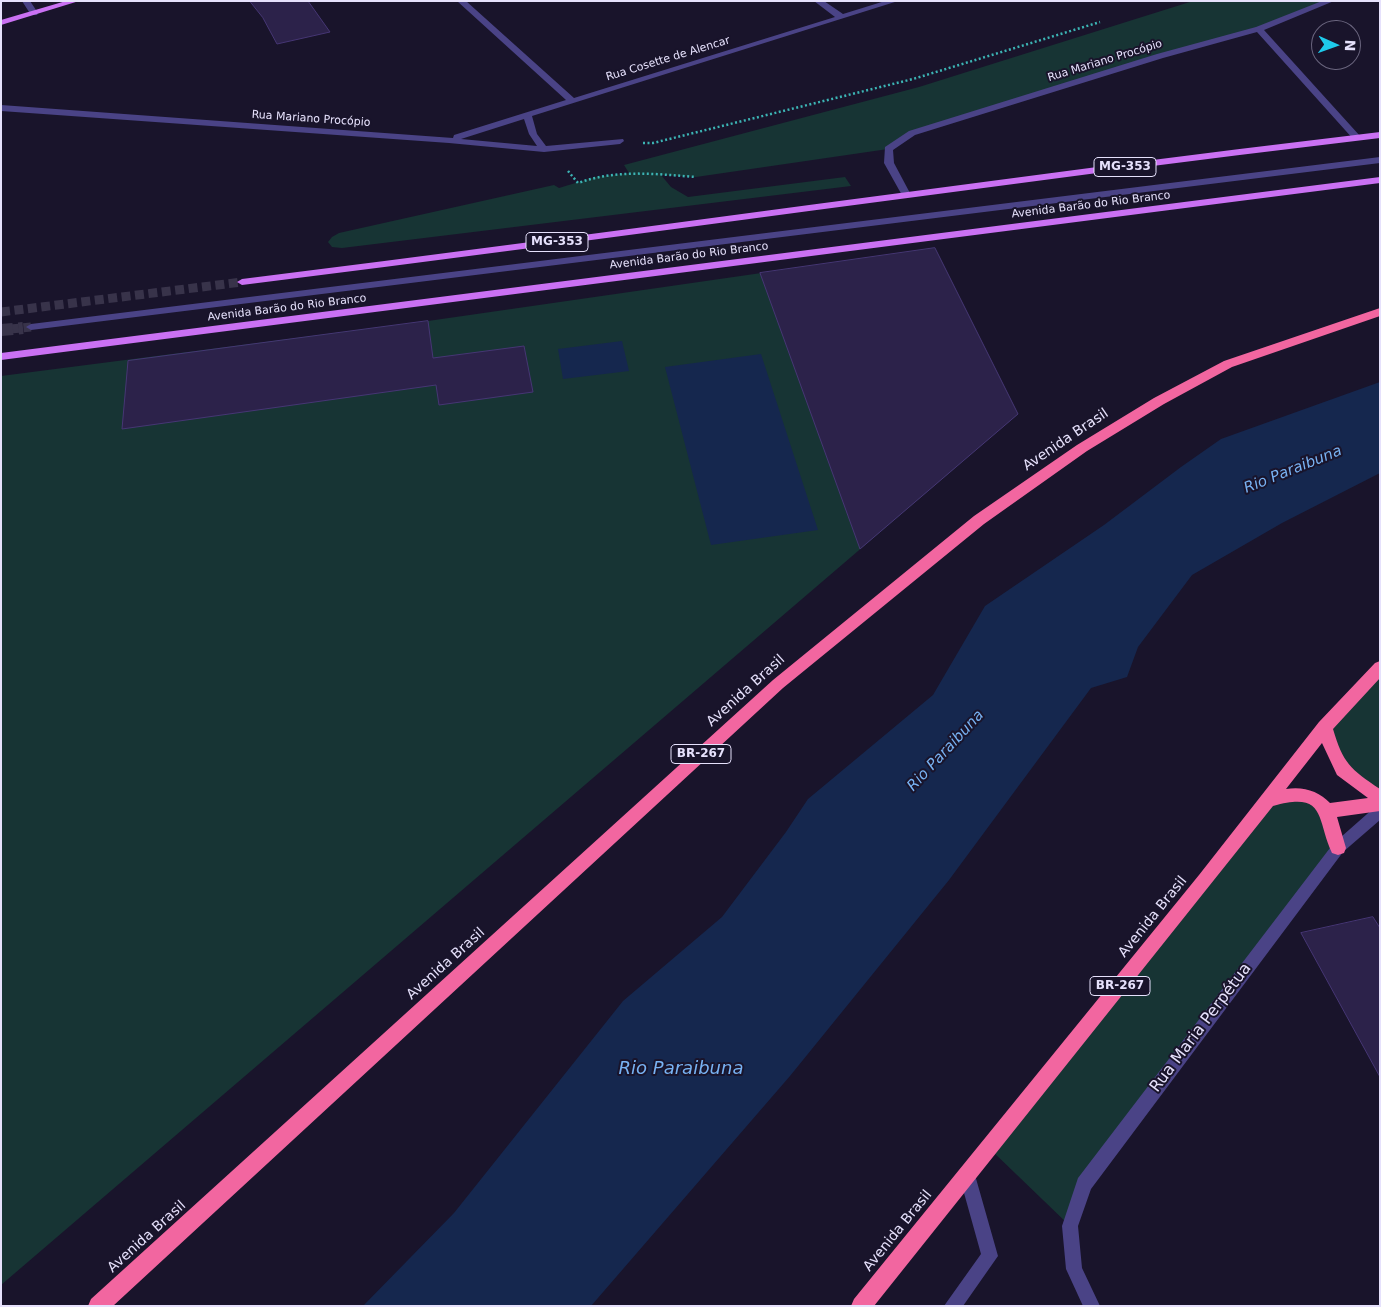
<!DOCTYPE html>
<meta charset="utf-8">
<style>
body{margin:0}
#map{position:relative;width:1381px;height:1307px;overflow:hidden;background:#19142b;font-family:"DejaVu Sans",sans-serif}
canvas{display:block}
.frame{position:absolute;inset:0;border:2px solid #e6e1fc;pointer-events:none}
.north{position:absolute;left:1311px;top:20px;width:50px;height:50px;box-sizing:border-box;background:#19142b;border:1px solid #6b667f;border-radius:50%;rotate:92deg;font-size:14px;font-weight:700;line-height:20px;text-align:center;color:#e6e1fc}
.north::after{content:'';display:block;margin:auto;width:18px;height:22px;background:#1ecaeb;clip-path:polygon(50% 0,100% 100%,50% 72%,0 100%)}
</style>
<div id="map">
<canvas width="1381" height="1307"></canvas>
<div class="frame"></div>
<div class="north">N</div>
</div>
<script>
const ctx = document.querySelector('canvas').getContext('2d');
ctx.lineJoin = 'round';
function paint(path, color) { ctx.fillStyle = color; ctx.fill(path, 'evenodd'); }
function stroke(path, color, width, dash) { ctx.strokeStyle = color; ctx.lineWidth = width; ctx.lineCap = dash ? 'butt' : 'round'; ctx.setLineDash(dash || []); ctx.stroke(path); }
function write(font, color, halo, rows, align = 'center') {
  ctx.font = font + ' "DejaVu Sans",sans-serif'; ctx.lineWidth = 4; ctx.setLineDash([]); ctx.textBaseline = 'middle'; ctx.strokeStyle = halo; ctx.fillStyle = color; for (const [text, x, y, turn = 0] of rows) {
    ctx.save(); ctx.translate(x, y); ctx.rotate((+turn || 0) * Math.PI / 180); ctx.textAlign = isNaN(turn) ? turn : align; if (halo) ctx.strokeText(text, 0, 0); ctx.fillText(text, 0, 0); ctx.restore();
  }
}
paint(new Path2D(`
 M1193,1H1330L1259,29L1160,56L912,133L888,149L696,177L661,175L671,187L688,197L845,177L851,186L342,248L332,247L328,242L332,237L339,233L554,185L559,188L595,177L629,173L624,165L919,87Z
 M935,248L1018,414L1,1285V376L428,321Z
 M1380,667V798L1343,773L1325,727Z
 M1310,797L1338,848L1084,1184L1070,1226L989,1148L1266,801Z`), '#173434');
paint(new Path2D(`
 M622,341L629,371L563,379L558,349Z
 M761,354L818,530L711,545L665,367Z
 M1380,382V473L1282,523L1192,575L1138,647L1127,677L1091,688L949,880L790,1076L591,1306H363L454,1213L623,1001L722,917L786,832L808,799L933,695L985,606L1104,525L1181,467L1221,439Z`), '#15274e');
const building = new Path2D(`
 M250,1H308L330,32L277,44L263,18Z
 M935,248L1018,414L860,549L760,273Z
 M428,321L433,358L524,346L533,392L439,405L436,385L122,429L128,361Z
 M1373,917L1380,928V1077L1301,933Z`);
paint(building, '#2c224a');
stroke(building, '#463674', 1);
stroke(new Path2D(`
 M10,329L31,327`), '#38334a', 9, [9, 4.5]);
stroke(new Path2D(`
 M1,330L23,328`), '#38334a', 12, [12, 5.5]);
stroke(new Path2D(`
 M1,312L242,282`), '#38334a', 9, [9, 4.5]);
stroke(new Path2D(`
 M643,143H653L913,79L1100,22
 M568,171L578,183C617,169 655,174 696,177`), '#3cb4b4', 2.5, [2, 2.5]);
paint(new Path2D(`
 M22,1H30L38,13L37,15H31Z
 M457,1H466L574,98L835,17L814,1H824L843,14L885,1H898L532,116L537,134L546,146L623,139L624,141L620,144L544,152L449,143L1,111V105L453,138L454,135L566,100ZM524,119L529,134L537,146L461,139Z
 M1322,1H1334L1264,30L1360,136V140H1354L1257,32L1163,58L915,135L893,150L894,163L911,195L909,197H903L884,163L885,147L909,131L1157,54L1256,27Z
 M1380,157V163L31,330L26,327L31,324Z
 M1380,805V820L1343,852L1091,1189L1078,1226L1082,1268L1100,1306H1083L1066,1269L1062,1226L1078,1178L1333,844L1375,807Z
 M967,1167L973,1169L975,1175L998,1256L963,1306H944L981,1254L959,1175L961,1169Z`), '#4a4386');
paint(new Path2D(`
 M66,1H79L1,25V20Z
 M1380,132V138C1000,183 622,238 242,285L237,282L242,279C622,232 1000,177 1380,132Z
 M1380,177V183L1,360V353Z`), '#ca71f3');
paint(new Path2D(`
 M1380,308V316L1232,367L1164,404L1087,451L984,524L783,688L113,1306H88L91,1299L773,680L974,516L1077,445L1154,398L1224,361Z
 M1380,661V678L1333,729C1343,763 1350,769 1380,789V811L1337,817L1346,848L1344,853L1338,855L1332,853C1316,819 1327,791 1273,806L874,1306H851L854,1299L1199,875L1319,722L1375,663ZM1322,743L1337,775L1368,798L1330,803C1319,791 1303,786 1286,789Z`), '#f266a0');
write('11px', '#e6e1fc', '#19142b', [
 ["Rua Cosette de Alencar",668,59,-17],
 ["Rua Mariano Procópio",1105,61,-17],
 ["Rua Mariano Procópio",311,119,4],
 ["Avenida Barão do Rio Branco",1091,205,-7],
 ["Avenida Barão do Rio Branco",689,256,-7],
 ["Avenida Barão do Rio Branco",287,308,-7]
]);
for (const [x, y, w] of [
 [1125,167,62],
 [557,242,62],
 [701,754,60],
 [1120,986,60]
]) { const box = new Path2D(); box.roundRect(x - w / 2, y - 9.5, w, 19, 4); ctx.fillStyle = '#19142b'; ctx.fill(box); stroke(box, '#e6e1fc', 1); }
write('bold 12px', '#e6e1fc', null, [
 ["MG-353",1125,167],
 ["MG-353",557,242],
 ["BR-267",701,754],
 ["BR-267",1120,986]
]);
write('14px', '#e6e1fc', '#19142b', [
 ["Avenida Brasil",1066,440,-34],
 ["Avenida Brasil",746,691,-42],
 ["Avenida Brasil",1153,917,-51],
 ["Avenida Brasil",446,964,-42],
 ["Avenida Brasil",898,1231,-51],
 ["Avenida Brasil",147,1237,-42]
]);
write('italic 15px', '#78b2f3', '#19142b', [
 ["Rio Paraibuna",1293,470,-22],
 ["Rio Paraibuna",946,751,-47]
]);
write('16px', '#e6e1fc', '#19142b', [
 ["Rua Maria Perpétua",1201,1028,-53]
]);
write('italic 18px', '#78b2f3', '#19142b', [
 ["Rio Paraibuna",681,1069]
]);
</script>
